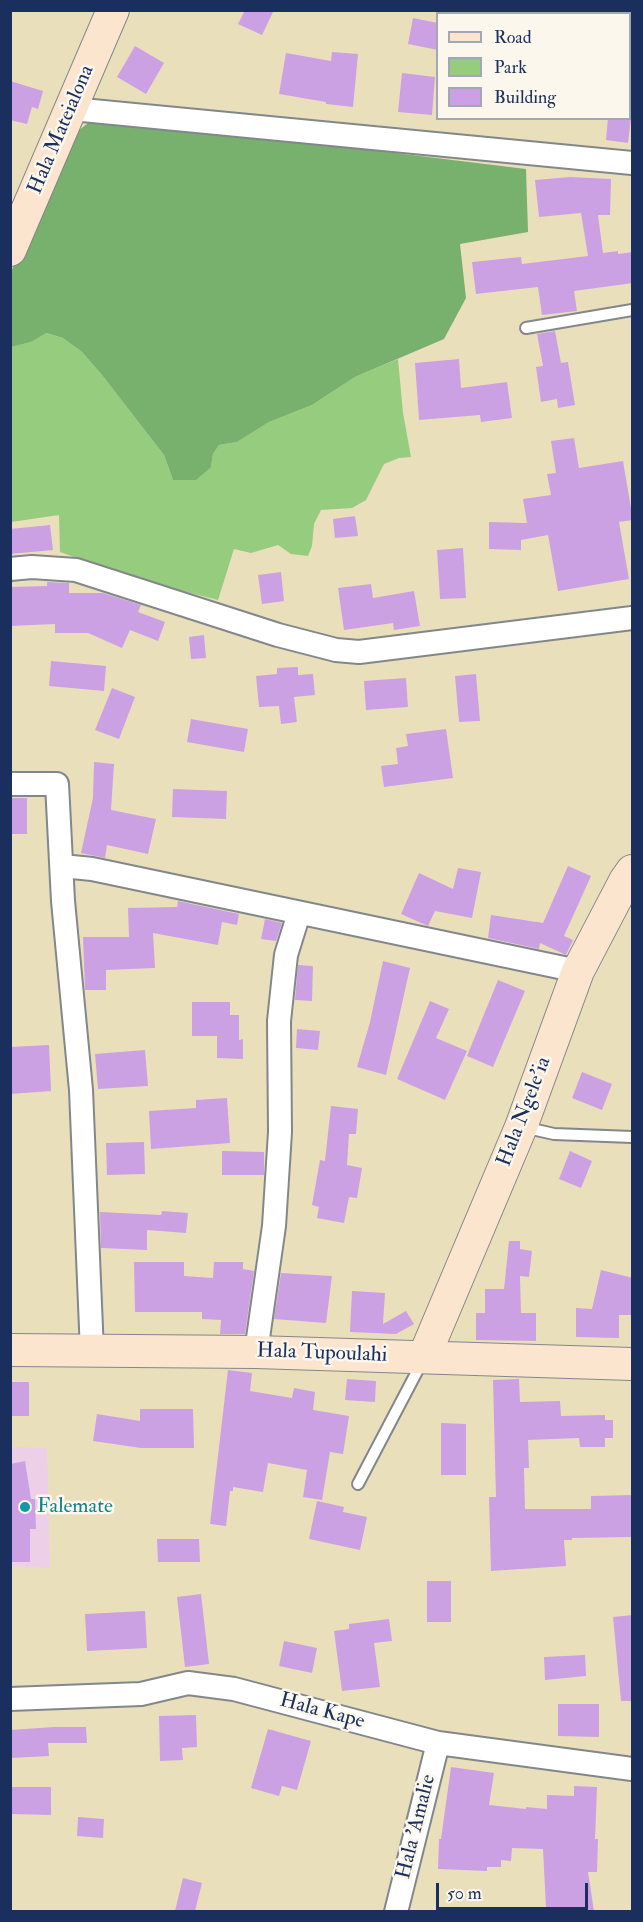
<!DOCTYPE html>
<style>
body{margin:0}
#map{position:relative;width:643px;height:1922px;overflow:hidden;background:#eadfbb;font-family:"IM FELL Double Pica",serif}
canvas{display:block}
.frame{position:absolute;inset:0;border:12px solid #1b2f5e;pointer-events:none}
.legend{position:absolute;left:436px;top:12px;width:195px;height:108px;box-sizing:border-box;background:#fbf7ec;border:2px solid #a1a7b3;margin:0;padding:8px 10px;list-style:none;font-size:18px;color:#1b2f5e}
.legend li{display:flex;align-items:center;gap:12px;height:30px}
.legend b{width:30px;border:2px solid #a1a7b3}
.scale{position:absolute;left:436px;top:1883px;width:152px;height:27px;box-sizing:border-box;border:3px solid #1b2f5e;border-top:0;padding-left:8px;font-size:18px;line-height:21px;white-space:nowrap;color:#1b2f5e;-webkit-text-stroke:4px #fbf7ec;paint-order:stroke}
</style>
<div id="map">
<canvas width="643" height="1922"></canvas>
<div class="frame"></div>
<ul class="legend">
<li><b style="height:8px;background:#fbe5cf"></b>Road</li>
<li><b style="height:16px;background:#95cc7e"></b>Park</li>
<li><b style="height:16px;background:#cca1e4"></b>Building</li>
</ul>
<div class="scale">50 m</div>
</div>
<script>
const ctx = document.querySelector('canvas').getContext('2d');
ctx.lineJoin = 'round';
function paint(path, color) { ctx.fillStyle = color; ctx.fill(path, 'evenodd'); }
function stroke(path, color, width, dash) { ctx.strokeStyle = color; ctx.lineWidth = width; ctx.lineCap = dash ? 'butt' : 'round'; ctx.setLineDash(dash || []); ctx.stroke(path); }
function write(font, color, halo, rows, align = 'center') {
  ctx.font = font + ' "IM FELL Double Pica",serif'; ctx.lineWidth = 5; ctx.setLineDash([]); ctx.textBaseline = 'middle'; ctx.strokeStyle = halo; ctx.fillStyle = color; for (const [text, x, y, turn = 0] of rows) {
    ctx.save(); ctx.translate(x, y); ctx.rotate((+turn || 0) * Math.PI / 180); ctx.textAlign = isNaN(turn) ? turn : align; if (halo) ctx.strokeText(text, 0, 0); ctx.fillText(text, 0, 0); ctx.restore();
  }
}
paint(new Path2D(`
 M11,1447L47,1448L50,1568L11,1566Z`), '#edd0e8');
paint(new Path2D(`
 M45,333L63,338L82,352L102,375L164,455L173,480L211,467L213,454L219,445L237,442L269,422L312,405L355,377L398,359L403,413L411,457L399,458L384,464L366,500L352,508L321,510L314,524L312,546L308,556L291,554L278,545L251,553L234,549L218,600L143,581L60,552L59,515L11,522L10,347L31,342Z`), '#95cc7e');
paint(new Path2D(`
 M93,119L166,125L526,169L528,232L460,244L466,298L444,339L355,377L312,405L269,422L237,442L219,445L213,454L211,467L196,480H173L164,455L102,375L82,352L63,338L46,333L31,342L11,347V272L73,135Z`), '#78b06d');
paint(new Path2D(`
 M245,10H274L262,35L238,24Z
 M413,18L438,23V50L408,44Z
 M135,46L164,63L146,94L117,77Z
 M332,52L358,54L353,107L326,104V102L279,94L286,53L331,61Z
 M402,73L435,77L432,115L398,112Z
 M10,81L43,91L38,109L32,107L27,124L10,120Z
 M608,118H631L628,143L606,140Z
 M570,177L611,179L610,215H598L603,253L618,251V254L633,252V283L574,291L577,311L542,315L538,287L476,294L472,262L521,257L522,264L588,256L581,213L539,217L535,180Z
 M555,331L561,363L568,362L575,405L558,408L557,399L541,402L536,367L543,366L537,334Z
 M459,359L461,388L507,382L512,418L481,422L480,415L419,420L415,363Z
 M574,438L579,468L623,461L633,520L619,522L629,579L558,591L548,535L521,540V550L489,549V522L527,523L523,499L551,495L547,474L556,473L551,441Z
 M355,516L358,536L335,538L333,519Z
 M50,525L53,550L10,554V529Z
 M463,548L466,598L440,599L437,550Z
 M281,572L284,601L262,604L258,575Z
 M47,582L69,583V593H103L141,605L138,612L165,622L158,641L130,630L122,648L88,633H55V624L10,626V587L47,586Z
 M371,584L373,598L414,591L420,626L394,630L393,623L344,630L338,588Z
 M204,635L206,658L191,659L189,637Z
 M51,661L106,666L104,691L49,686Z
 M298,667V675L313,674L315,695L294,697L297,722L281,724L279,706L259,707L256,676L277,674V668Z
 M476,674L480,721L459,722L455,676Z
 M406,678L408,707L366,710L364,681Z
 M112,688L135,697L119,739L95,730Z
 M191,719L248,729L244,752L187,742Z
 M446,729L453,778L384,787L381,766L398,764L396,748L408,746L406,734Z
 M94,762L114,764L111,810L156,819L148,854L107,845L105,858L81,853L93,798Z
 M173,789L227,791L226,819L172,817Z
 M10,798H27V834H10Z
 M568,866L591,876L564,936L573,940L566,955L540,943L539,949L488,938L491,915L543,923Z
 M458,868L481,872L472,918L435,911L428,926L401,914L419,873L453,889Z
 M178,901L239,914L237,925L222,922L218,945L153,933L155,968L106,970V990H85L83,937H129L128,908L177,907Z
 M265,919L282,923L276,941L261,939Z
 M383,961L410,968L386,1075L357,1067L370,1022Z
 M298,965L313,966L312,1001L295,1000Z
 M498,980L525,991L493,1067L467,1056Z
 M430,1001L449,1009L436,1038L467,1051L445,1100L397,1079Z
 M192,1002H230V1015H239V1040L243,1039V1059L217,1058V1036H192Z
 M297,1029L320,1031L318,1050L296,1048Z
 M49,1045L51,1091L10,1094V1047Z
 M145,1050L148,1086L98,1089L95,1054Z
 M582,1072L612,1084L602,1110L572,1098Z
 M227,1098L230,1143L151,1149L149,1111L196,1108V1100Z
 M331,1106L358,1109L356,1134H349L347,1165L362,1168L357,1198L349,1197L344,1223L317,1218L319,1207L312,1205L320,1160L325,1161Z
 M144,1142L145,1174L107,1175L106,1143Z
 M222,1151L264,1152V1175H222Z
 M570,1151L592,1161L581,1188L559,1179Z
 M162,1211L188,1213L186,1233L147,1230V1250L101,1248L100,1212L161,1215Z
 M509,1241H520V1249L532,1251L529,1277L520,1276L521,1313H536V1341L476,1340V1313H485V1289H504Z
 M134,1262H184V1276L213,1278L214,1262H243V1269L254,1271L245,1334H220L221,1320L202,1319V1312H135Z
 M601,1270L633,1278V1315H619V1338L576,1337V1308L592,1309Z
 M281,1273L332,1276L326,1323L274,1319Z
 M352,1291L385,1293L383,1324L406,1311L414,1324L396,1334L350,1332Z
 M228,1370L252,1373L250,1391L292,1398L294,1388L315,1392L313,1410L349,1416L343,1454L330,1452L322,1500L303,1497L307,1470L268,1463L263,1492L233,1487V1491H230L226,1526L210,1524Z
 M347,1379L376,1381L375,1402L345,1400Z
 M519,1379L520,1402L560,1401L561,1416L605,1415V1420H613V1438H605V1447H580L579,1438L528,1440L529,1468H524L525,1509H591V1496L633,1495V1537L572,1538V1540H564L566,1566L491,1571L489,1497H496L493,1380Z
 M10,1382H29V1416H10Z
 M140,1409H193L194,1448H141L93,1441L97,1414L140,1421Z
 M441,1423L466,1424V1475H441Z
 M25,1461L31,1499H35L36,1529H30V1562H10V1464Z
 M317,1501L344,1507L343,1512L367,1517L360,1550L309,1539Z
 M157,1539H199L200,1562H158Z
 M427,1581H451V1622H427Z
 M201,1594L209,1664L185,1667L177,1597Z
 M145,1611L147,1648L87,1651L85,1614Z
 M633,1615V1701H621L613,1617Z
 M389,1619L392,1641L374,1643L380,1687L342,1691L334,1631L349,1629V1624Z
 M284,1641L317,1648L312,1673L279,1666Z
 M585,1655L586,1676L545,1680L544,1657Z
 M558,1704H599V1737L558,1736Z
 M196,1715L197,1747L182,1748L183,1760L160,1761L159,1716Z
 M54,1727H86L87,1743H48L49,1756L10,1758V1730Z
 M268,1729L311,1741L297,1790L282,1786L279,1796L251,1788Z
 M451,1767L494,1773L489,1805L526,1809V1807L547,1809V1795L574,1796V1786L597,1787L595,1839H598L597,1872H588L594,1911H574L573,1907L546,1908L543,1849L512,1848L511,1861L501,1860V1867H487V1871L438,1869L439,1839H441Z
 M10,1787H51V1815L10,1814Z
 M78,1817L104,1819L103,1838L77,1836Z
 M183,1878L202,1883L195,1911H175Z`), '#cca1e4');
const lane = new Path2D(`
 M526,328L632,310
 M523,1127L554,1134L632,1137
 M358,1484L422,1362`);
const street = new Path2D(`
 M72,109L632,163
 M10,569L32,567L76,570L278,635L336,650L359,652L632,618
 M10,784H57L63,901L81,1090L92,1352
 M62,866L92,869L578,971
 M256,1352L274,1226L280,1132L279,1021L286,955L299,913
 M10,1699L141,1694L188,1683L234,1689L438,1743L632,1769
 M396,1912L438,1743`);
const secondary = new Path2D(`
 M10,250L113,10
 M10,1350L256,1352L632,1364
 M424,1357L521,1127L578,971L625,881L632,871`);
stroke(lane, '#82878c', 14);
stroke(street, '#82878c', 26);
stroke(secondary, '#82878c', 34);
stroke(lane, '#fff', 10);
stroke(street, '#fff', 22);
stroke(secondary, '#fbe5cf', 32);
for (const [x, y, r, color] of [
 [25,1507,6,"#0f9aa8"]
]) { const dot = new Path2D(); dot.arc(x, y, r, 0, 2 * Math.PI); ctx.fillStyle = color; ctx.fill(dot); stroke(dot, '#fbf7ec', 2); }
write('21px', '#1b2f5e', '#fbf7ec', [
 ["Hala Mateialona",62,130,-67],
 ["Hala Ngele'ia",525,1112,-69],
 ["Hala Tupoulahi",322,1354,2],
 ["Hala Kape",322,1712,15],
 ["Hala 'Amalie",417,1827,-76]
]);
write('21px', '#0d838f', '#fbf7ec', [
 ["Falemate",37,1507]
], 'left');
</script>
